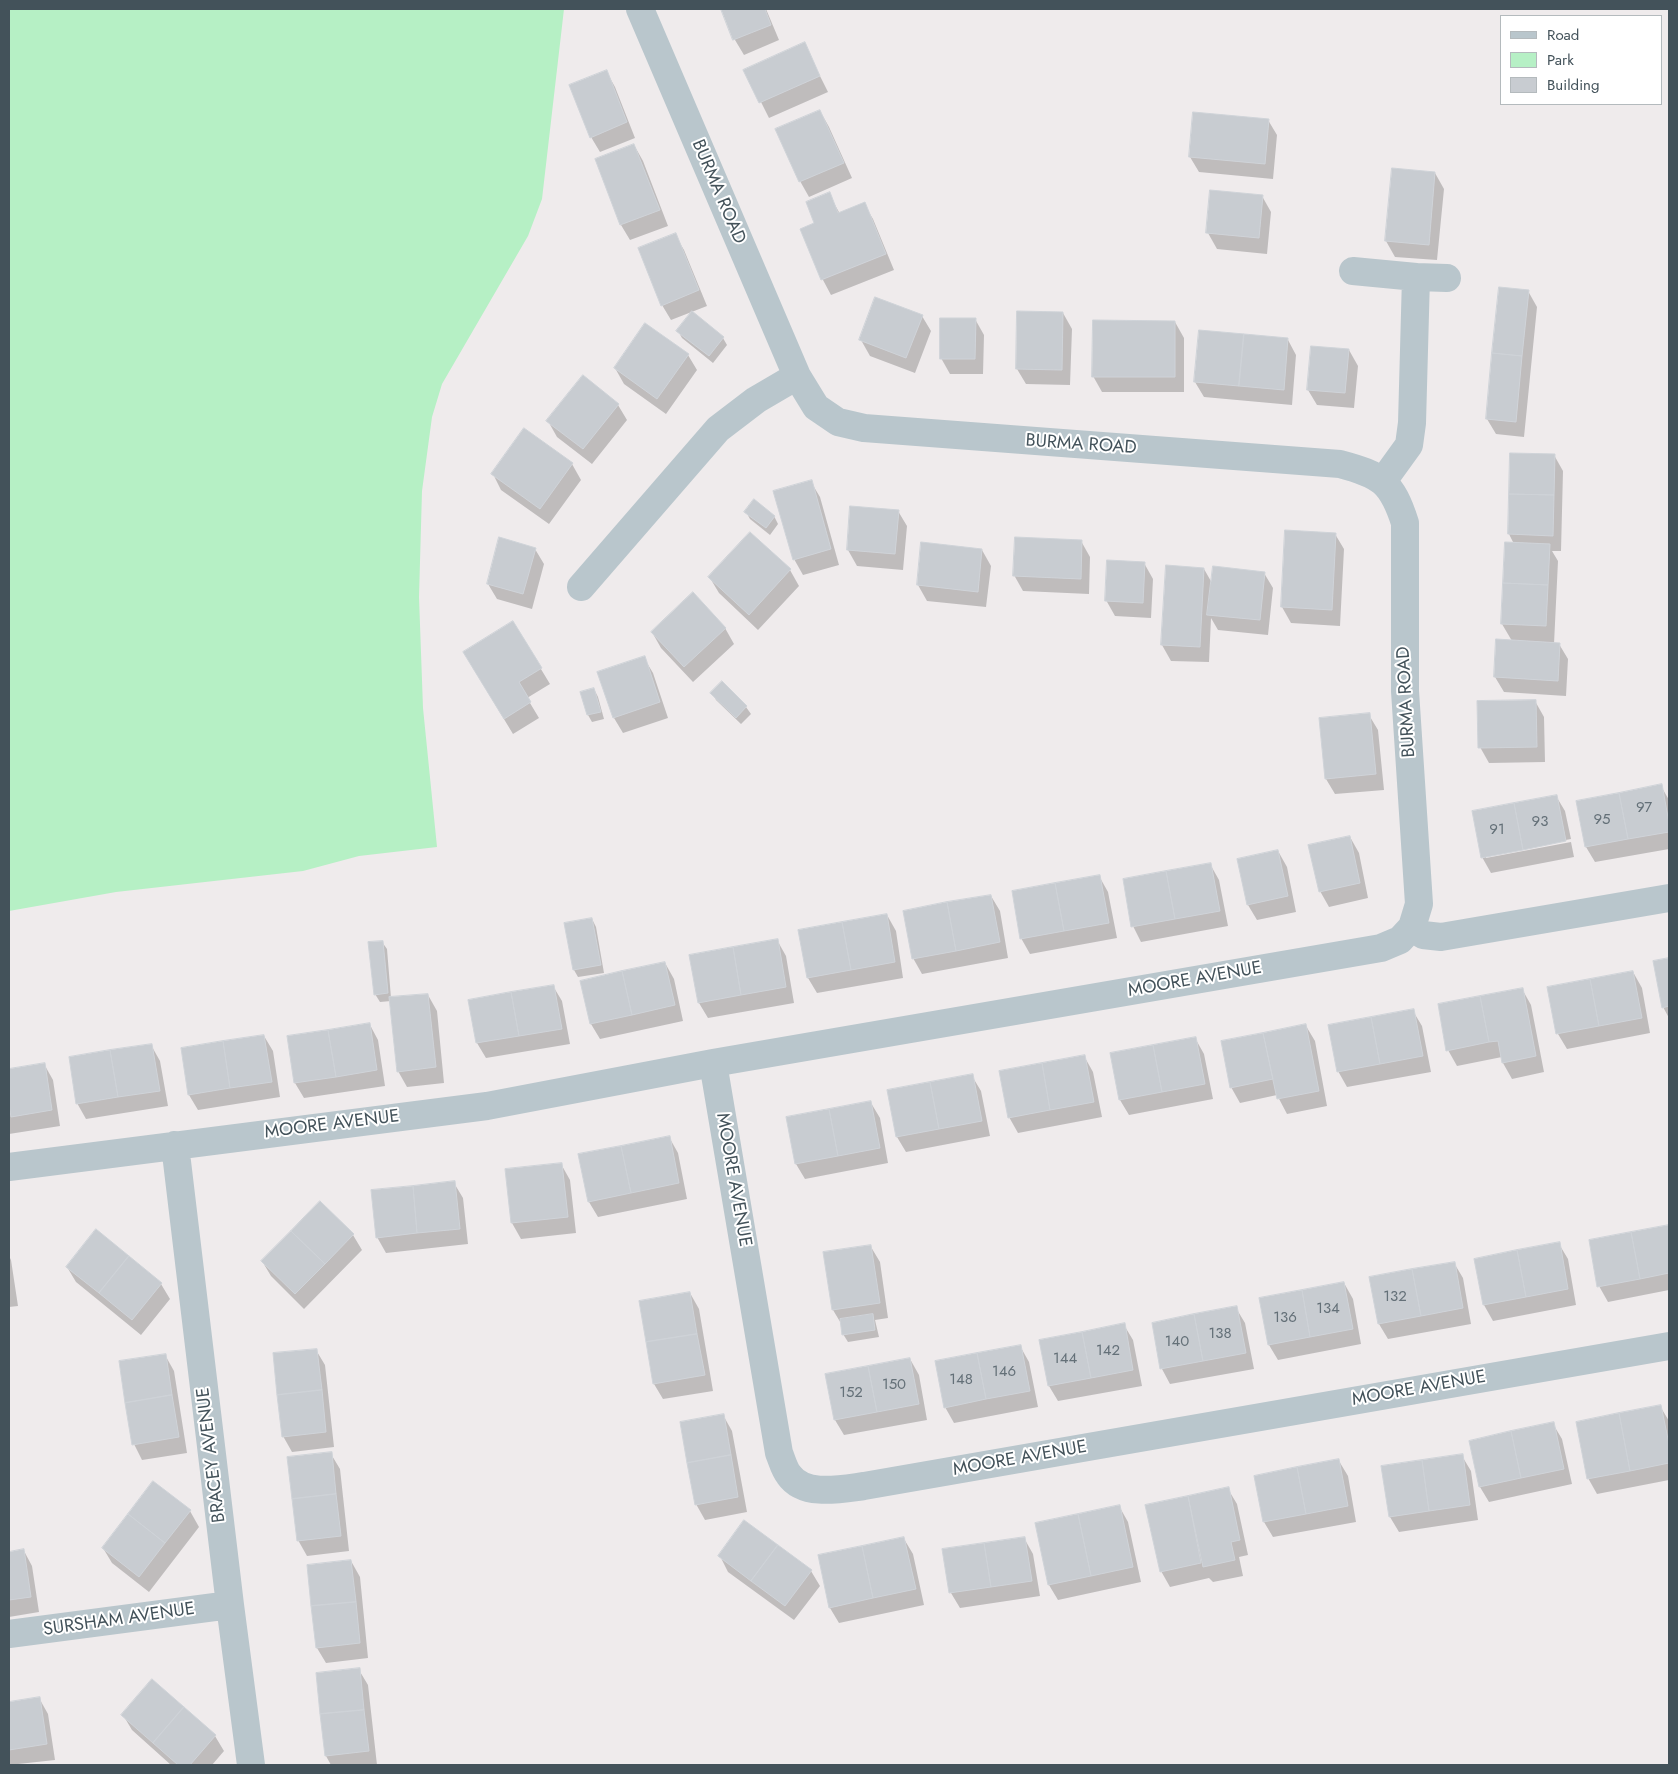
<!DOCTYPE html>
<style>
body{margin:0}
#map{position:relative;width:1678px;height:1774px;overflow:hidden;background:#efebec;font-family:Jost,sans-serif}
canvas{display:block}
.frame{position:absolute;inset:0;border:10px solid #43525a;pointer-events:none}
.legend{position:absolute;left:1500px;top:15px;width:162px;height:90px;box-sizing:border-box;background:#fff;border:1px solid #b4babd;margin:0;padding:6px 9px;list-style:none;font-size:15px;color:#43525a}
.legend li{display:flex;align-items:center;gap:10px;height:25px}
.legend b{width:25px;border:1px solid #b4babd}
</style>
<div id="map">
<canvas width="1678" height="1774"></canvas>
<div class="frame"></div>
<ul class="legend">
<li><b style="height:6px;background:#b9c6cc"></b>Road</li>
<li><b style="height:14px;background:#b6f0c5"></b>Park</li>
<li><b style="height:14px;background:#c8ccd1"></b>Building</li>
</ul>
</div>
<script>
const ctx = document.querySelector('canvas').getContext('2d');
ctx.lineJoin = 'round';
function paint(path, color) { ctx.fillStyle = color; ctx.fill(path, 'evenodd'); }
function stroke(path, color, width, dash) { ctx.strokeStyle = color; ctx.lineWidth = width; ctx.lineCap = dash ? 'butt' : 'round'; ctx.setLineDash(dash || []); ctx.stroke(path); }
function write(font, color, halo, rows, align = 'center') {
  ctx.font = font + ' Jost,sans-serif'; ctx.lineWidth = 4; ctx.setLineDash([]); ctx.textBaseline = 'middle'; ctx.strokeStyle = halo; ctx.fillStyle = color; for (const [text, x, y, turn = 0] of rows) {
    ctx.save(); ctx.translate(x, y); ctx.rotate((+turn || 0) * Math.PI / 180); ctx.textAlign = isNaN(turn) ? turn : align; if (halo) ctx.strokeText(text, 0, 0); ctx.fillText(text, 0, 0); ctx.restore();
  }
}
paint(new Path2D(`
 M9,9H564L542,199L528,236L442,384L432,417L422,491L419,597L423,708L437,847L359,856L303,871L116,892L9,911Z`), '#b6f0c5');
paint(new Path2D(`
 M722,9H766L779,40L744,55L735,40Z
 M804,44L828,92L769,118L745,70Z
 M606,71L615,87L635,138L600,152L591,137Z
 M820,111L829,127L852,178L809,197L800,181Z
 M1268,120L1277,135L1273,179L1199,172L1190,157Z
 M634,145L643,161L668,226L630,240L621,225L596,159Z
 M1393,170L1435,173L1444,189L1437,260L1395,257L1386,241Z
 M829,194L840,214L864,204L873,219L894,270L831,295L823,280L802,229L816,223Z
 M1262,196L1271,212L1267,254L1217,249L1208,233Z
 M675,235L684,250L707,306L671,320L662,305Z
 M1528,291L1537,307L1524,437L1496,434L1487,419Z
 M1063,313L1072,329L1070,385L1026,384L1017,369Z
 M922,316L931,331L915,373L870,356L861,340Z
 M975,319L984,335L983,374H950L941,358Z
 M1175,322L1184,338V392H1102L1093,376Z
 M678,331L723,338L727,345L713,363L682,338Z
 M1288,340L1296,355L1292,405L1204,397L1195,382Z
 M1349,350L1358,366L1354,408L1317,405L1308,390Z
 M688,355L697,370L666,414L624,384L615,368Z
 M618,405L627,420L592,464L557,437L548,421Z
 M1511,454L1554,455L1563,471L1561,551H1552L1558,561L1554,644H1559L1568,659L1566,696L1504,692L1495,677L1512,641L1502,624L1514,544L1509,534Z
 M572,464L581,480L549,524L501,490L493,474Z
 M811,482L820,497L839,565L803,575L794,559Z
 M852,507L898,511L907,526L903,570L857,566L848,550Z
 M746,512L774,516L778,524L770,535L750,519Z
 M1286,531L1335,534L1344,549L1340,626L1291,623L1282,607Z
 M750,533L790,570L799,586L758,630L719,593L710,578Z
 M1081,541L1090,557L1089,594L1023,591L1014,575Z
 M922,544L982,550L991,566L986,607L927,601L918,585Z
 M535,549L544,564L532,609L497,599L488,584Z
 M1144,563L1153,579L1151,618L1115,616L1106,600Z
 M1204,569L1212,583L1264,573L1273,588L1268,635L1218,630L1211,618L1209,662L1171,661L1162,645Z
 M513,623L550,684L527,698L539,718L513,734L473,668Z
 M725,628L734,644L693,682L661,648L652,632Z
 M644,658L653,673L668,718L623,733L614,718Z
 M722,683L746,707L751,714L741,724L716,700L712,693Z
 M594,689L598,697L604,719L592,722L588,715L582,693Z
 M1535,701L1544,717L1545,762L1489,763L1480,747Z
 M1369,715L1378,730L1384,790L1335,794L1326,779Z
 M1661,786L1669,800V849L1595,862L1586,847L1578,802Z
 M1556,796L1565,811L1571,839L1486,855V858L1571,842L1574,857L1491,873L1482,857Z
 M1350,837L1359,853L1368,898L1329,907L1320,891Z
 M1278,851L1287,867L1296,912L1257,920L1248,905L1238,860Z
 M1210,864L1219,880L1228,926L1141,942L1133,926Z
 M1099,876L1108,892L1117,938L1030,954L1021,938Z
 M991,896L1000,911L1008,958L922,974L913,958Z
 M887,915L896,931L903,978L817,993L808,978Z
 M592,919L596,927L604,973L578,977L574,970L566,924Z
 M777,940L786,956L794,1003L708,1018L699,1003Z
 M382,942L387,949L391,998L428,995L437,1011L444,1083L407,1087L398,1071L391,1001L380,1002L375,994Z
 M1669,959V1018L1663,1007L1654,962Z
 M665,963L674,979L683,1021L600,1039L591,1024L582,982Z
 M1633,972L1642,988L1650,1033L1567,1049L1558,1034L1549,988Z
 M553,986L562,1001L570,1044L486,1058L477,1043L469,1001Z
 M1522,989L1531,1005L1544,1072L1512,1079L1503,1063L1502,1057L1457,1066L1448,1050Z
 M1413,1011L1422,1026L1431,1072L1347,1087L1338,1071Z
 M370,1025L378,1040L385,1086L304,1098L295,1083L288,1037Z
 M1306,1026L1315,1041L1327,1106L1287,1114L1277,1095L1240,1103L1231,1087Z
 M264,1036L273,1051L280,1097L198,1110L189,1095Z
 M1195,1038L1204,1054L1213,1099L1129,1115L1120,1100Z
 M151,1045L160,1061L168,1106L86,1119L77,1103Z
 M1084,1056L1093,1072L1102,1117L1018,1133L1009,1117Z
 M44,1064L53,1080L60,1126L9,1134V1070Z
 M972,1076L981,1091L990,1136L906,1152L897,1137Z
 M871,1103L880,1118L888,1163L805,1179L796,1164L788,1118Z
 M669,1137L678,1153L687,1199L598,1217L589,1202Z
 M561,1164L570,1180L576,1233L521,1239L512,1223L507,1170Z
 M454,1183L463,1198L468,1244L386,1253L377,1237Z
 M320,1202L353,1235L362,1250L304,1309L271,1276L262,1261Z
 M1669,1226V1290L1608,1302L1599,1286L1590,1241Z
 M1559,1244L1568,1259L1576,1305L1493,1321L1484,1305L1475,1260Z
 M871,1247L880,1262L888,1318L875,1320L879,1337L848,1342L843,1334L842,1325L833,1310Z
 M9,1256L11,1260L18,1306L9,1307Z
 M1454,1263L1463,1278L1471,1324L1388,1339L1379,1324L1371,1278Z
 M67,1267L161,1284L170,1299L141,1335L76,1282Z
 M1344,1283L1353,1299L1361,1344L1278,1360L1269,1345Z
 M690,1293L699,1309L713,1391L663,1399L654,1384Z
 M1236,1308L1245,1323L1254,1369L1170,1384L1162,1369Z
 M1124,1325L1133,1340L1142,1386L1058,1401L1049,1386L1041,1341Z
 M1020,1346L1029,1362L1038,1407L954,1423L945,1407Z
 M316,1350L325,1365L334,1447L292,1452L283,1436Z
 M165,1355L174,1371L187,1453L142,1460L134,1444Z
 M910,1359L919,1375L927,1420L844,1435L835,1420L827,1375Z
 M1660,1406L1669,1421V1480L1597,1494L1588,1478Z
 M723,1415L732,1431L747,1512L705,1520L696,1504Z
 M1553,1424L1562,1439L1572,1484L1489,1502L1480,1487Z
 M331,1454L340,1469L349,1551L307,1556L298,1540Z
 M1462,1456L1471,1471L1478,1520L1399,1532L1390,1517Z
 M1339,1461L1348,1476L1356,1522L1273,1537L1264,1522Z
 M1228,1489L1237,1504L1248,1555L1239,1557L1243,1576L1213,1582L1209,1578L1170,1587L1161,1571L1147,1506Z
 M1119,1506L1128,1522L1141,1582L1058,1600L1049,1585Z
 M190,1511L199,1527L149,1592L112,1563L103,1548Z
 M1024,1538L1033,1554L1040,1596L960,1608L951,1593Z
 M904,1539L913,1554L924,1605L839,1623L830,1608Z
 M24,1551L32,1566L39,1612L9,1617V1553Z
 M720,1556L811,1571L820,1586L794,1620L728,1572Z
 M351,1561L360,1577L368,1658L326,1663L317,1648Z
 M359,1670L368,1685L377,1765H331L326,1756Z
 M39,1698L48,1714L55,1760L9,1765V1703Z
 M123,1715L215,1736L224,1751L212,1765H171L132,1730Z`), '#0003');
const building = new Path2D(`
 M721,9H765L771,25L733,40Z
 M805,42L820,76L759,103L743,70Z
 M607,70L627,122L590,138L569,85Z
 M820,110L844,163L799,182L775,129Z
 M1193,112L1269,119L1265,164L1189,157Z
 M634,144L660,210L620,225L595,159Z
 M1392,168L1435,172L1429,245L1385,241Z
 M1210,190L1263,195L1259,238L1206,233Z
 M830,192L838,213L865,202L886,254L821,280L800,229L814,223L806,202Z
 M676,233L699,290L661,306L638,248Z
 M1499,287L1529,290L1522,356L1492,353Z
 M875,297L923,315L906,358L859,340Z
 M692,311L724,337L709,356L676,331Z
 M1017,311L1063,312L1062,370L1016,369Z
 M940,318H976L975,359H940Z
 M1093,320L1175,321V377H1092Z
 M645,323L689,354L657,399L614,368Z
 M1199,330L1244,334L1239,386L1194,382Z
 M1244,334L1288,338L1284,390L1239,386Z
 M1311,346L1349,349L1345,393L1307,390Z
 M1492,353L1522,356L1516,422L1486,419Z
 M583,375L619,404L583,449L546,421Z
 M524,428L573,463L540,509L491,474Z
 M1510,453L1555,454L1554,495L1509,494Z
 M812,480L831,549L793,560L773,491Z
 M1509,494L1554,495L1553,536L1508,534Z
 M754,499L775,516L766,528L744,512Z
 M850,506L899,510L895,554L847,550Z
 M1285,530L1336,533L1332,610L1281,607Z
 M750,532L791,569L749,615L708,577Z
 M499,537L536,548L523,594L487,584Z
 M1015,537L1082,540L1081,579L1013,576Z
 M921,542L982,549L978,592L917,585Z
 M1505,542L1550,544L1548,585L1503,583Z
 M1107,560L1145,562L1143,603L1105,601Z
 M1166,565L1204,568L1200,647L1161,645Z
 M1213,566L1265,572L1260,620L1207,615Z
 M1503,583L1548,585L1546,626L1501,624Z
 M693,592L726,628L684,667L651,632Z
 M513,621L542,668L519,682L531,702L504,719L463,652Z
 M1496,639L1560,643L1558,681L1494,677Z
 M645,656L660,702L613,718L597,672Z
 M722,681L747,706L736,718L710,693Z
 M594,688L601,712L587,715L580,692Z
 M1536,700L1537,747L1478,748L1477,701Z
 M1370,713L1376,774L1325,779L1319,718Z
 M1662,784L1669,823V832L1628,839L1619,793Z
 M1619,793L1628,839L1585,847L1576,801Z
 M1557,795L1566,841L1523,850L1514,803Z
 M1514,803L1523,850L1481,858L1472,811Z
 M1350,836L1360,883L1319,892L1308,845Z
 M1278,850L1288,896L1247,905L1237,859Z
 M1211,863L1220,911L1175,919L1166,871Z
 M1166,871L1175,919L1131,927L1123,879Z
 M1100,875L1109,923L1064,931L1055,883Z
 M1055,883L1064,931L1020,939L1012,891Z
 M991,895L1000,942L956,951L947,902Z
 M947,902L956,951L912,959L903,911Z
 M887,914L895,962L851,970L842,922Z
 M592,918L601,965L573,970L564,923Z
 M842,922L851,970L807,978L798,930Z
 M778,939L786,987L741,995L733,947Z
 M383,941L388,993L374,995L368,942Z
 M733,947L741,995L698,1003L689,955Z
 M1669,958V1006L1662,1008L1653,961Z
 M665,962L675,1005L632,1015L622,971Z
 M622,971L632,1015L590,1024L580,981Z
 M1633,971L1642,1018L1599,1026L1590,979Z
 M1590,979L1599,1026L1556,1034L1547,987Z
 M554,985L562,1029L519,1036L511,992Z
 M1523,988L1536,1056L1502,1063L1498,1041L1489,1042L1480,996Z
 M511,992L519,1036L476,1043L468,1000Z
 M428,994L436,1067L397,1072L389,997Z
 M1480,996L1489,1042L1446,1051L1438,1004Z
 M1414,1009L1423,1056L1380,1064L1371,1017Z
 M1371,1017L1380,1064L1337,1072L1328,1025Z
 M370,1023L377,1070L336,1077L328,1030Z
 M1306,1024L1319,1091L1277,1099L1263,1033Z
 M328,1030L336,1077L294,1083L287,1036Z
 M1263,1033L1273,1079L1230,1088L1221,1041Z
 M264,1035L272,1082L230,1088L223,1041Z
 M1196,1037L1205,1084L1162,1092L1153,1045Z
 M223,1041L230,1088L188,1095L181,1048Z
 M152,1044L160,1091L118,1097L110,1050Z
 M1153,1045L1162,1092L1119,1100L1110,1053Z
 M110,1050L118,1097L76,1104L69,1057Z
 M1085,1055L1094,1102L1050,1110L1042,1063Z
 M45,1063L52,1110L11,1117L9,1105V1069Z
 M1042,1063L1050,1110L1008,1118L999,1071Z
 M973,1074L982,1121L939,1129L930,1082Z
 M930,1082L939,1129L896,1137L887,1090Z
 M871,1101L880,1148L838,1156L829,1109Z
 M829,1109L838,1156L795,1164L786,1117Z
 M670,1136L679,1183L631,1193L621,1146Z
 M621,1146L631,1193L588,1202L578,1154Z
 M562,1163L568,1217L511,1223L505,1169Z
 M455,1181L460,1229L417,1233L413,1186Z
 M413,1186L417,1233L376,1238L371,1190Z
 M320,1201L354,1234L325,1264L291,1231Z
 M1669,1225V1273L1640,1279L1631,1232Z
 M96,1229L129,1256L99,1293L66,1267Z
 M291,1231L325,1264L295,1294L261,1261Z
 M1631,1232L1640,1279L1597,1287L1589,1240Z
 M1560,1242L1568,1289L1526,1297L1517,1250Z
 M871,1245L880,1303L832,1310L823,1252Z
 M1517,1250L1526,1297L1483,1305L1474,1259Z
 M129,1256L162,1283L132,1320L99,1293Z
 M1455,1262L1463,1308L1421,1316L1412,1269Z
 M1412,1269L1421,1316L1378,1324L1369,1277Z
 M1344,1282L1353,1329L1310,1337L1302,1290Z
 M1302,1290L1310,1337L1268,1345L1259,1298Z
 M690,1292L697,1334L646,1342L639,1301Z
 M1237,1306L1246,1353L1203,1361L1194,1314Z
 M873,1314L875,1330L842,1335L840,1319Z
 M1194,1314L1203,1361L1160,1369L1152,1323Z
 M1125,1323L1133,1370L1091,1378L1082,1332Z
 M1082,1332L1091,1378L1048,1386L1039,1340Z
 M697,1334L705,1375L653,1384L646,1342Z
 M1021,1345L1030,1391L986,1399L977,1353Z
 M317,1349L322,1390L277,1395L273,1353Z
 M977,1353L986,1399L944,1408L935,1361Z
 M166,1354L172,1395L125,1403L119,1361Z
 M910,1358L919,1404L877,1412L868,1366Z
 M868,1366L877,1412L834,1420L825,1374Z
 M322,1390L326,1432L282,1437L277,1395Z
 M172,1395L179,1437L132,1445L125,1403Z
 M1661,1405L1669,1444V1463L1630,1471L1619,1413Z
 M1619,1413L1630,1471L1587,1479L1576,1422Z
 M724,1414L731,1455L687,1463L680,1422Z
 M1554,1422L1564,1469L1521,1478L1511,1431Z
 M1511,1431L1521,1478L1479,1487L1469,1441Z
 M332,1452L336,1494L292,1499L287,1457Z
 M1463,1454L1470,1505L1429,1511L1422,1460Z
 M731,1455L738,1497L695,1505L687,1463Z
 M1339,1459L1348,1506L1306,1514L1297,1467Z
 M1422,1460L1429,1511L1389,1517L1381,1466Z
 M1297,1467L1306,1514L1263,1522L1254,1476Z
 M153,1481L191,1510L165,1543L128,1514Z
 M1229,1487L1240,1540L1231,1542L1235,1560L1203,1567L1188,1496Z
 M336,1494L341,1536L297,1541L292,1499Z
 M1188,1496L1201,1563L1160,1572L1145,1505Z
 M1120,1505L1133,1567L1091,1576L1078,1514Z
 M128,1514L165,1543L139,1577L102,1548Z
 M1078,1514L1091,1576L1048,1585L1035,1523Z
 M744,1520L778,1545L751,1581L718,1556Z
 M904,1537L916,1589L873,1598L862,1546Z
 M1025,1537L1032,1581L991,1587L984,1543Z
 M984,1543L991,1587L949,1593L942,1549Z
 M778,1545L812,1570L785,1606L751,1581Z
 M862,1546L873,1598L829,1608L818,1555Z
 M24,1549L31,1597L9,1600V1552Z
 M351,1560L356,1602L311,1606L307,1565Z
 M356,1602L360,1643L316,1648L311,1606Z
 M360,1668L364,1710L320,1714L316,1673Z
 M152,1679L184,1707L153,1743L121,1715Z
 M40,1697L47,1744L9,1750V1702Z
 M184,1707L216,1735L190,1765H178L153,1743Z
 M364,1710L369,1751L325,1756L320,1714Z`);
paint(building, '#c8ccd1');
stroke(building, '#cfd3d8', 1);
stroke(new Path2D(`
 M1353,271L1416,277L1412,423L1409,445L1383,481
 M1416,277L1447,278
 M581,587L718,429L756,400L797,376
 M1412,927L1423,935L1441,937L1669,898
 M713,1063L779,1453C782,1460 784,1469 789,1475C804,1497 841,1489 864,1486L1669,1346
 M175,1145L230,1605L251,1765
 M9,1167L487,1106L713,1063L1381,948L1400,940L1412,927L1419,904L1405,691V523C1392,482 1381,475 1340,464L864,428L838,422L816,407L797,376L640,9
 M9,1634L230,1605`), '#b9c6cc', 28);
write('15px', '#647078', null, [
 ["97",1644,808],
 ["95",1602,820],
 ["93",1540,822],
 ["91",1497,830],
 ["132",1395,1297],
 ["134",1328,1309],
 ["136",1285,1318],
 ["138",1220,1334],
 ["140",1177,1342],
 ["142",1108,1351],
 ["144",1065,1359],
 ["146",1004,1372],
 ["148",961,1380],
 ["150",894,1385],
 ["152",851,1393]
]);
write('18px', '#43525a', '#fff', [
 ["BURMA ROAD",718,192,67],
 ["BURMA ROAD",1081,445,4],
 ["BURMA ROAD",1407,702,-93],
 ["MOORE AVENUE",1195,980,-10],
 ["MOORE AVENUE",332,1125,-7],
 ["MOORE AVENUE",733,1180,80],
 ["MOORE AVENUE",1419,1389,-10],
 ["BRACEY AVENUE",212,1455,-97],
 ["MOORE AVENUE",1020,1459,-10],
 ["SURSHAM AVENUE",119,1620,-8]
]);
</script>
